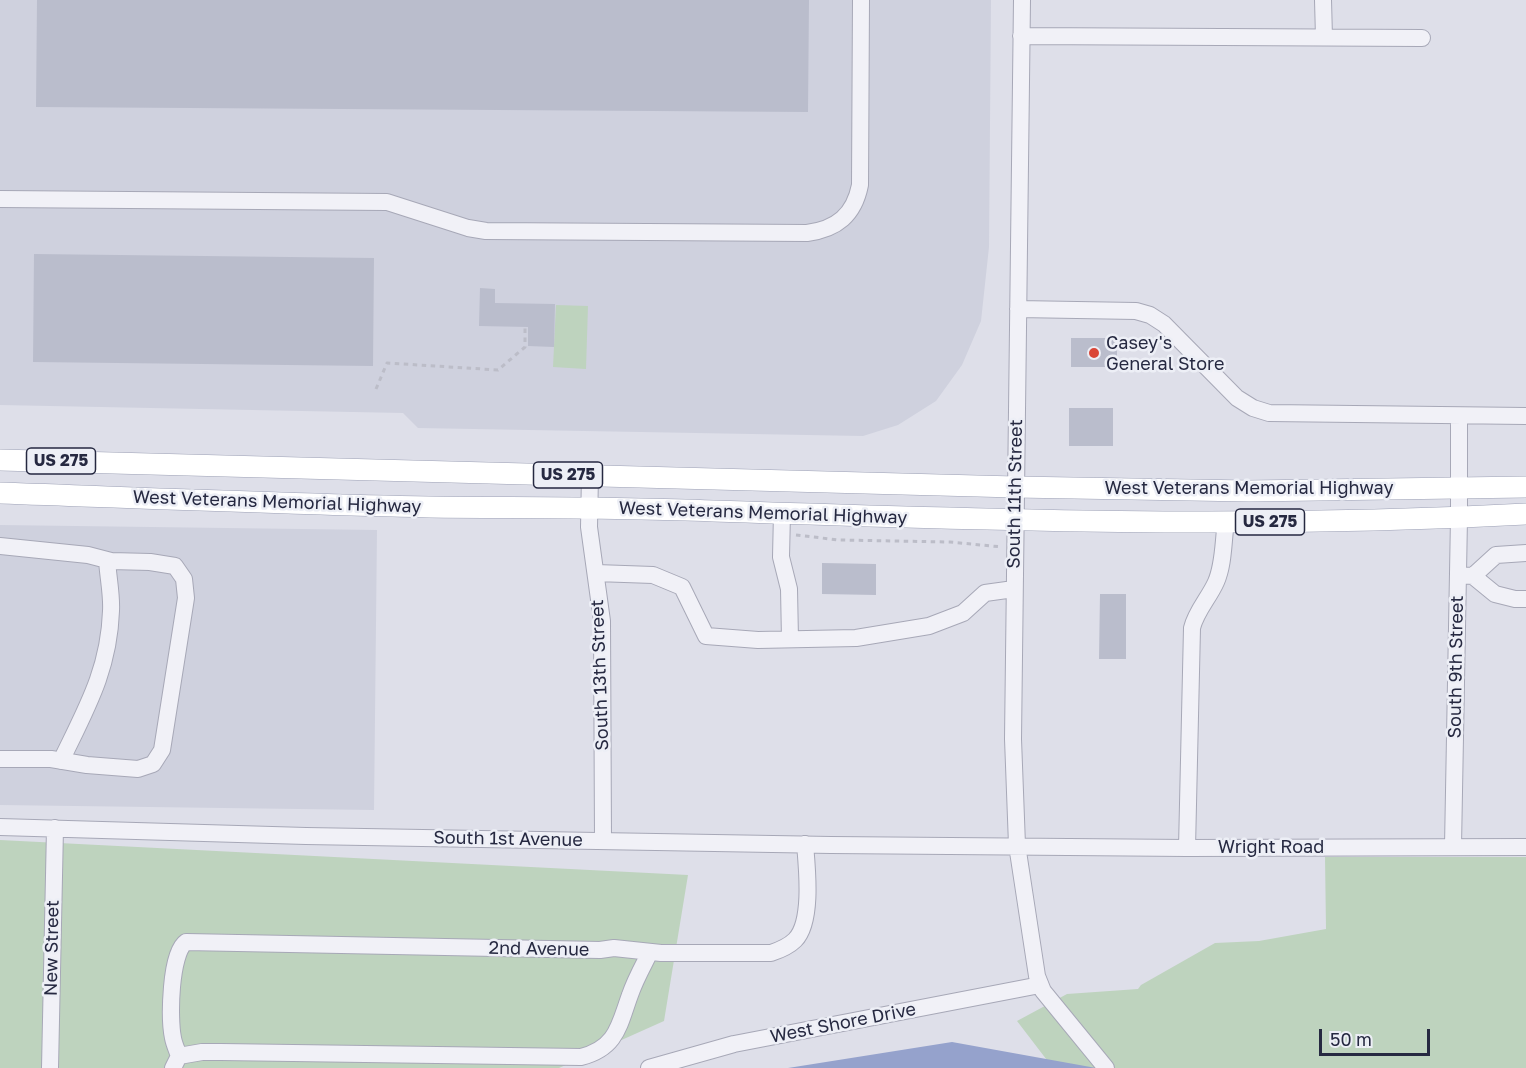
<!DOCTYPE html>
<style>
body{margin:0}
#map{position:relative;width:1526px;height:1068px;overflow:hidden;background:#dedfe9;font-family:"Golos Text",sans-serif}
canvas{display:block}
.scale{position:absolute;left:1319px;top:1029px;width:111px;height:27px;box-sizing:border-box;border:3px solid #262941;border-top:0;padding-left:8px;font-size:18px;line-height:21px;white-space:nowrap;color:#262941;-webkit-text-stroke:4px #edeff6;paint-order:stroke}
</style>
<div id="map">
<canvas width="1526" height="1068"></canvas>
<div class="scale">50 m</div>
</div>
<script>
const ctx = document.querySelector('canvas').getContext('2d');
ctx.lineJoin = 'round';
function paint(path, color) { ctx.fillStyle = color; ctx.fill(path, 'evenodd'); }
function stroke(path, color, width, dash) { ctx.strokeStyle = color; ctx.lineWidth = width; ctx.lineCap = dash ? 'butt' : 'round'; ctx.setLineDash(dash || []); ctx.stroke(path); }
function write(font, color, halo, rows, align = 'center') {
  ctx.font = font + ' "Golos Text",sans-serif'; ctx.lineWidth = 5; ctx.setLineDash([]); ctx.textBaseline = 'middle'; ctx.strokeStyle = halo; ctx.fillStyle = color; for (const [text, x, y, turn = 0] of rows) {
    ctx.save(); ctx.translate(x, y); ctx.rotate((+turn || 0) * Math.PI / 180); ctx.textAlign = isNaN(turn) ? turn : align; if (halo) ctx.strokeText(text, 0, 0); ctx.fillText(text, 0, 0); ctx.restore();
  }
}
paint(new Path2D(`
 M0,0H991L989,247L981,321L962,365L936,401L898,425L863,436L418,428L403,413L0,405Z
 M0,525L377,530L374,810L0,805Z`), '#cfd1de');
paint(new Path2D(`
 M556,305L588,306L586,369L553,367Z
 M0,840L688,875L664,1021L559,1068H0Z
 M1325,857H1526V1068H1053L1017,1021L1067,994L1138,989L1141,985L1215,943L1259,941L1326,929Z`), '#bed3be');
paint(new Path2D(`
 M952,1042L1096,1068H788Z`), '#95a2cc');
paint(new Path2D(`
 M37,0H809L808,112L36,107Z
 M34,254L374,258L373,366L33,362Z
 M480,288L495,289V303L555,304L554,347L528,346V327L479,326Z
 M1071,338H1117V367H1071Z
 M1069,408H1113V446H1069Z
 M822,563L876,564V595L822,594Z
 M1100,594H1126V659H1099Z`), '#babdcc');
const minor = new Path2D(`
 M1022,0L1013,739L1017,845L1037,976L1043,991L1106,1068
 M1323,0L1324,37
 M1021,36L1422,38
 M0,199L387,202L468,228L486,231L807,233C837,229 854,215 860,185L861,0
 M1018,309L1136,311L1150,315L1164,324L1237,398L1253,408L1269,413L1526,416
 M590,475L589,527L602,621L603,840
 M782,513L781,557L789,589L790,639
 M0,546L88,555L111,561L150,562L175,566L184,579L186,598L162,750L153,764L138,769L87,765L51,759H0
 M596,573L653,575L682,587L706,636L758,640L856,638L929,626L963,613L985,593L1014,589
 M1458,575L1473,576L1495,594L1515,599H1526
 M1473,576L1496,555L1526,553
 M61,761C86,709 109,670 111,611C112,595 108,577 107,560
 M0,827L306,836L831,845L1187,848L1526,847
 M1453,846L1459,518V416
 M1187,848L1192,628C1196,611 1209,598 1216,582C1224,564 1223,541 1226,522
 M179,1056L202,1052H221L581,1057C617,1048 619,1025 630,995C635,980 643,966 650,952
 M50,1068L55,828
 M173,1068L179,1056C177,1050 174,1044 173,1038C169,1019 170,953 186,942L600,950L614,948L661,953H771C780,950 788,947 795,940C813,922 807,868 805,844
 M649,1068L734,1044L1040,985`);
const major = new Path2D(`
 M0,460L1015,487L1249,491L1526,487
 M0,493C143,498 286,504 429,507C524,508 619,507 713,511C984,520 1255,529 1526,514`);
stroke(minor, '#a7a8b7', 18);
stroke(major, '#9ca0b5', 22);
stroke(new Path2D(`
 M376,389L387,363L498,370L525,347V327
 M796,535L839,540L950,542L1002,547`), '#bcbdc8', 3, [4.5, 4.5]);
stroke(minor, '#f1f1f7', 16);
stroke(major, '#fff', 21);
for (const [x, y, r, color] of [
 [1094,353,6,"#da4637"]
]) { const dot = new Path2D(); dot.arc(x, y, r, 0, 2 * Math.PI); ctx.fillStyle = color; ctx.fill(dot); stroke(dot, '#edeff6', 2); }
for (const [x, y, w] of [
 [61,461,69],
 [568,475,69],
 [1270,522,69]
]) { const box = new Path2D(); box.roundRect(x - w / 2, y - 13, w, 26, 4.5); ctx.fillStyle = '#edeff6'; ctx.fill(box); stroke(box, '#262941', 1.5); }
write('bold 16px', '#262941', null, [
 ["US 275",61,461],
 ["US 275",568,475],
 ["US 275",1270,522]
]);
write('18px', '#262941', '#edeff6', [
 ["Casey's",1106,343],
 ["General Store",1106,364]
], 'left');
write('18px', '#262941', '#edeff6', [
 ["West Veterans Memorial Highway",1249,488],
 ["South 11th Street",1015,494,-89],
 ["West Veterans Memorial Highway",277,502,2],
 ["West Veterans Memorial Highway",763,513,2],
 ["South 9th Street",1456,667,-89],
 ["South 13th Street",600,675,-92],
 ["South 1st Avenue",508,839,1],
 ["Wright Road",1271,847],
 ["New Street",52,948,-89],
 ["2nd Avenue",539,949,1],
 ["West Shore Drive",843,1023,-11]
]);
</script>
